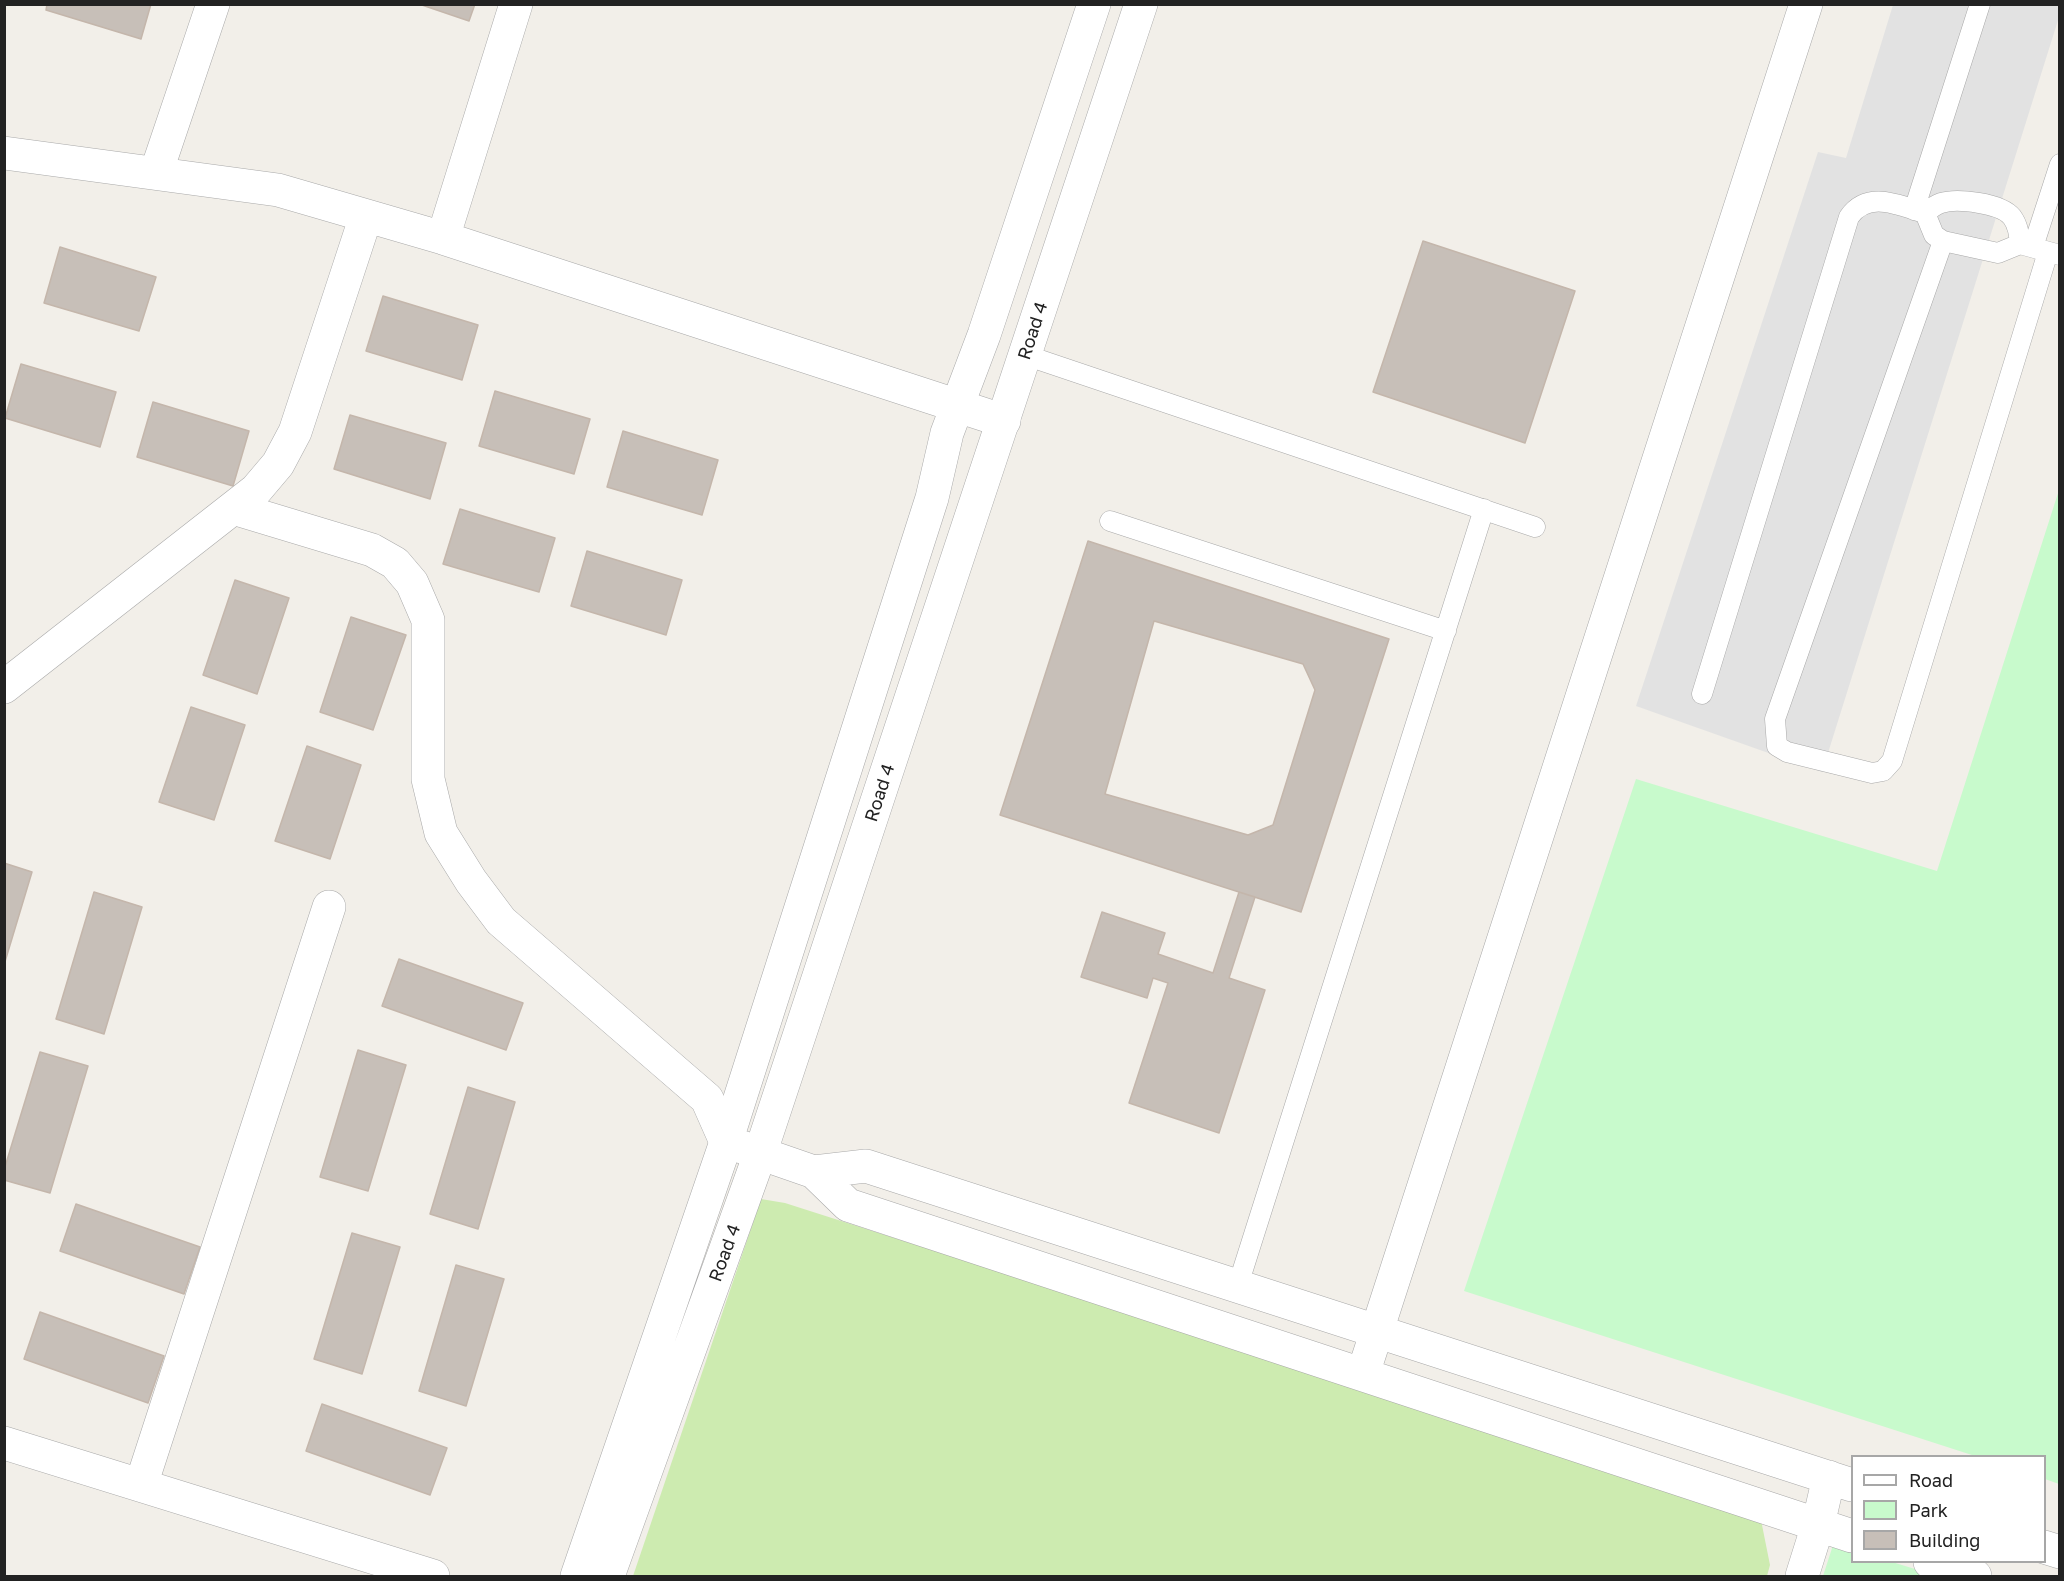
<!DOCTYPE html>
<style>
body{margin:0}
#map{position:relative;width:2064px;height:1581px;overflow:hidden;background:#f2efe9;font-family:"Golos Text",sans-serif}
canvas{display:block}
.frame{position:absolute;inset:0;border:6px solid #222;pointer-events:none}
.legend{position:absolute;left:1851px;top:1455px;width:195px;height:108px;box-sizing:border-box;background:#fff;border:2px solid #a7a7a7;margin:0;padding:8px 10px;list-style:none;font-size:18px;color:#222}
.legend li{display:flex;align-items:center;gap:12px;height:30px}
.legend b{width:30px;border:2px solid #a7a7a7}
</style>
<div id="map">
<canvas width="2064" height="1581"></canvas>
<div class="frame"></div>
<ul class="legend">
<li><b style="height:8px;background:#fff"></b>Road</li>
<li><b style="height:16px;background:#c8facc"></b>Park</li>
<li><b style="height:16px;background:#c7bfb8"></b>Building</li>
</ul>
</div>
<script>
const ctx = document.querySelector('canvas').getContext('2d');
ctx.lineJoin = 'round';
function paint(path, color) { ctx.fillStyle = color; ctx.fill(path, 'evenodd'); }
function stroke(path, color, width, dash) { ctx.strokeStyle = color; ctx.lineWidth = width; ctx.lineCap = dash ? 'butt' : 'round'; ctx.setLineDash(dash || []); ctx.stroke(path); }
function write(font, color, halo, rows, align = 'center') {
  ctx.font = font + ' "Golos Text",sans-serif'; ctx.lineWidth = 4.5; ctx.setLineDash([]); ctx.textBaseline = 'middle'; ctx.strokeStyle = halo; ctx.fillStyle = color; for (const [text, x, y, turn = 0] of rows) {
    ctx.save(); ctx.translate(x, y); ctx.rotate((+turn || 0) * Math.PI / 180); ctx.textAlign = isNaN(turn) ? turn : align; if (halo) ctx.strokeText(text, 0, 0); ctx.fillText(text, 0, 0); ctx.restore();
  }
}
paint(new Path2D(`
 M761,1199L785,1203L1760,1515L1770,1565L1767,1576H633Z`), '#cdebb0');
paint(new Path2D(`
 M2059,490V1484L2045,1479L2044,1456H1975L1464,1291L1636,779L1937,871Z
 M1834,1542L1852,1549V1562H1892L1938,1576H1823Z`), '#c8facc');
paint(new Path2D(`
 M1893,5H2059V17L1822,772L1636,706L1818,152L1846,158Z`), '#e2e2e2');
const building = new Path2D(`
 M47,4H151L141,39L46,10Z
 M419,4H475L469,21Z
 M1423,241L1575,291L1525,443L1373,392Z
 M60,247L156,277L139,331L44,303Z
 M383,296L478,325L462,380L366,351Z
 M21,364L116,392L100,447L5,418Z
 M495,391L590,419L574,474L479,446Z
 M153,402L249,431L233,486L137,457Z
 M350,415L446,443L430,499L334,469Z
 M623,431L718,460L702,515L607,487Z
 M460,509L555,538L539,592L443,564Z
 M1088,541L1389,639L1301,912L1000,815ZM1154,621L1303,664L1315,690L1273,825L1248,835L1105,794Z
 M587,551L682,580L666,635L571,606Z
 M235,580L289,598L257,694L203,675Z
 M351,617L406,635L373,730L320,712Z
 M191,707L245,725L214,820L159,802Z
 M307,746L361,765L330,859L275,841Z
 M4,863L32,872L4,965Z
 M94,892L142,907L104,1034L56,1019Z
 M1239,892L1255,897L1229,978L1265,990L1219,1133L1129,1103L1168,983L1153,978L1147,998L1081,977L1102,912L1165,933L1158,954L1213,973Z
 M399,959L523,1003L506,1050L382,1006Z
 M358,1050L406,1065L368,1191L320,1177Z
 M40,1052L88,1066L50,1193L4,1180V1170Z
 M468,1087L515,1102L478,1229L430,1214Z
 M76,1204L200,1247L184,1294L60,1251Z
 M352,1233L400,1247L362,1374L314,1359Z
 M456,1265L504,1279L466,1406L419,1391Z
 M40,1312L164,1356L148,1403L24,1359Z
 M322,1404L447,1448L430,1495L306,1451Z`);
paint(building, '#c7bfb8');
stroke(building, '#c4b6ab', 1.5);
const service = new Path2D(`
 M1914,210L1980,4
 M1925,213L1934,235L1943,241L1998,253L2020,244L2060,255
 M1925,213C1930,209 1935,205 1941,203C1957,198 2001,203 2012,217C2018,225 2019,234 2020,244
 M1943,241L1775,719L1777,746L1787,752L1872,773L1883,771L1892,761L2048,252
 M2033,247L2060,164
 M1025,355L1535,527
 M1110,521L1446,631
 M1702,694L1849,217C1868,190 1898,205 1925,213
 M1238,1285L1484,509`);
const minor = new Path2D(`
 M4,153L278,190L443,238L1004,421
 M156,173L213,4
 M443,238L516,4
 M233,508L372,550L395,563L412,583L428,620V779L441,833L471,881L501,921L707,1099L726,1142
 M4,687L256,490L278,464L295,432L366,216
 M4,1443L433,1576
 M141,1485L329,907`);
const tertiary = new Path2D(`
 M739,1146L814,1172L866,1166L1852,1485
 M814,1172L848,1205L1852,1536
 M1363,1374L1806,4
 M2044,1547L2060,1552
 M1930,1562L1975,1576
 M577,1576L726,1142L932,498L947,433L984,335L1094,4
 M608,1576L760,1154L1141,4
 M1802,1576L1818,1525L1829,1477`);
stroke(service, '#a9a9a9', 21);
stroke(minor, '#a9a9a9', 34);
stroke(tertiary, '#a9a9a9', 34);
stroke(service, '#fff', 20);
stroke(minor, '#fff', 33);
stroke(tertiary, '#fff', 33);
write('18px', '#222', '#fff', [
 ["Road 4",1033,331,-72],
 ["Road 4",880,793,-72],
 ["Road 4",725,1253,-70]
]);
</script>
